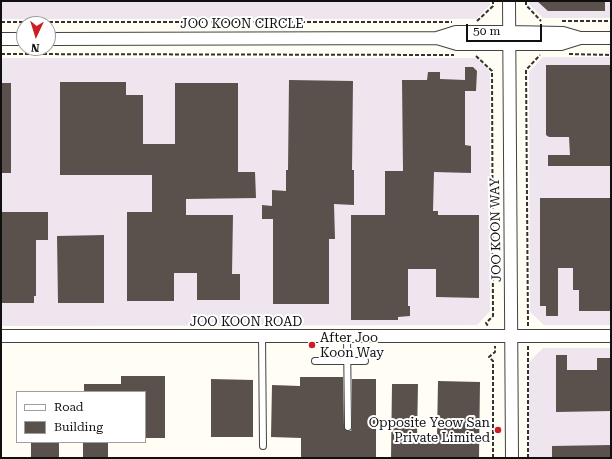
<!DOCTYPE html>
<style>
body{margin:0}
#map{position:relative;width:612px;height:459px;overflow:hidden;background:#fffdf4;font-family:"Roboto Serif",serif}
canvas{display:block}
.frame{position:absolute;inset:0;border:2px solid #101010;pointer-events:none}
.legend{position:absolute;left:16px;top:391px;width:130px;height:52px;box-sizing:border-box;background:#fff;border:1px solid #9f9f9f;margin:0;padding:5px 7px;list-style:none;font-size:12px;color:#101010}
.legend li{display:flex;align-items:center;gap:8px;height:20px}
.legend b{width:20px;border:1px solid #9f9f9f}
.north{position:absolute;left:16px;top:16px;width:40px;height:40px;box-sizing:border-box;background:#fff;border:1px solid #9f9f9f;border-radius:50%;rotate:184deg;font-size:11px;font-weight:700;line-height:16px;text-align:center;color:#101010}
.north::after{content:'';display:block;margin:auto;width:14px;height:18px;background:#cb1e26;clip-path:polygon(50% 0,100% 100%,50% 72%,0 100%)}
.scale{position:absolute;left:466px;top:24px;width:76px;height:18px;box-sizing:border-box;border:2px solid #101010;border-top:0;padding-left:5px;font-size:12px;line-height:14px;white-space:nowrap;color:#101010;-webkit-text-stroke:3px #fff;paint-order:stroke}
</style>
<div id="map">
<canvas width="612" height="459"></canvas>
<div class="frame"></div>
<ul class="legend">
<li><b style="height:5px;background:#fff"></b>Road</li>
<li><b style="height:11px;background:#5a514c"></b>Building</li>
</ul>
<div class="north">N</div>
<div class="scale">50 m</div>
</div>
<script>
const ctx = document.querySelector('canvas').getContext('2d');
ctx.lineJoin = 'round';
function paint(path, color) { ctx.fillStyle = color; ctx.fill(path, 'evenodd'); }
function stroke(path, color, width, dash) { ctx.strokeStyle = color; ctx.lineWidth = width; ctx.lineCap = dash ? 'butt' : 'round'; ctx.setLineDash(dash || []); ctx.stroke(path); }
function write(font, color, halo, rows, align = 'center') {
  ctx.font = font + ' "Roboto Serif",serif'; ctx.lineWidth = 4; ctx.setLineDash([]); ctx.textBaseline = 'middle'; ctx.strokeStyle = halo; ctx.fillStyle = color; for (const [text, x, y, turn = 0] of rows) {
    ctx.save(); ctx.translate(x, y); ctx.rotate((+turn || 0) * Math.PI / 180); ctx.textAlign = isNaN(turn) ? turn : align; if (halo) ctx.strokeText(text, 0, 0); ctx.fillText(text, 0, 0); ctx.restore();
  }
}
paint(new Path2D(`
 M1,1H490V5L476,19H1Z
 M529,1H611V18H543L529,4Z
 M543,57H611V325H544L530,312L529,72Z
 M1,58H477L490,72V311L477,325L1,326Z
 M543,348H611V458H529V362Z`), '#eee5ef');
paint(new Path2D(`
 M537,1H605V11H548Z
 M546,65H611V166H548V155H570L569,137H549L546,135Z
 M465,67H473L477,71L476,91H465V145L471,146V173L434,172L433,211H438V215H479V298L436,297V269H408V306H410V316L398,317V320H351V215H385V171H403L402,80H427L428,72H440V79L465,80Z
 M289,80L353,81L352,170H354V205L334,204L335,239H329V304H273V219H262V205L272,206V190L286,191V170H288Z
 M60,82H126V95H143V144H175V83H238V172H255L256,198L186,199V215H233L232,274H240V300H197V273H174V301H127V212H152V175H60Z
 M1,83H11V173H1Z
 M540,198H611V311H579V290H573V268H558V316H546V306H540Z
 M1,212H48V240H36V296H34V303H1Z
 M104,235V303H58L57,236Z
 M556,355H567V370H597V358H611V411L556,412Z
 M121,376H165V438H145V392H84V384H121Z
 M300,377H343L344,427L348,431H351L352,427V379H376V458H301V438L271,437L272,385L300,386Z
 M211,379L253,380V437H211Z
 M438,381L480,382L479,458H391L392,384H418L417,437H437Z
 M31,442H59V458H31Z
 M83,442H108V458H83Z
 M611,445V458H552V446Z`), '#5a514c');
const service = new Path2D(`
 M262,336L263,446
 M347,336L348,427
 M315,361H365`);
const minor = new Path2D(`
 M509,1L512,458
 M437,38L457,44H561L580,38H611
 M1,39H24
 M48,39L437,38L456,32H509L563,33L580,38
 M1,336H611`);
stroke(service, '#434343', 8);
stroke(minor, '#434343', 14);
stroke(new Path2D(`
 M526,1V5L541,21
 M477,21L493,6V1
 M562,21H611
 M1,22H452
 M1,54L454,55
 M569,54L611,55
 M476,56L492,71L493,316L486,323L488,326
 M528,326L526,70L540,55
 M528,346V458
 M493,458V361L489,357L495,352V346`), '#323232', 2, [4, 2]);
stroke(service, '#fff', 6);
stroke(minor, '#fff', 12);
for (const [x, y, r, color] of [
 [312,345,4,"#cb1e26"],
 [498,430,4,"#cb1e26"]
]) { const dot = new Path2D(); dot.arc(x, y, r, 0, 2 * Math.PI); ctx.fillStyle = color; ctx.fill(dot); stroke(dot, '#fff', 1.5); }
write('13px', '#101010', '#fff', [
 ["JOO KOON CIRCLE",242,24],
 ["JOO KOON WAY",496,230,-91],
 ["JOO KOON ROAD",246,322]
]);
write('13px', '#101010', '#fff', [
 ["After Joo",320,338],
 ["Koon Way",320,353],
 ["Opposite Yeow San",490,423,"right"],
 ["Private Limited",490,438,"right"]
], 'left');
</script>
